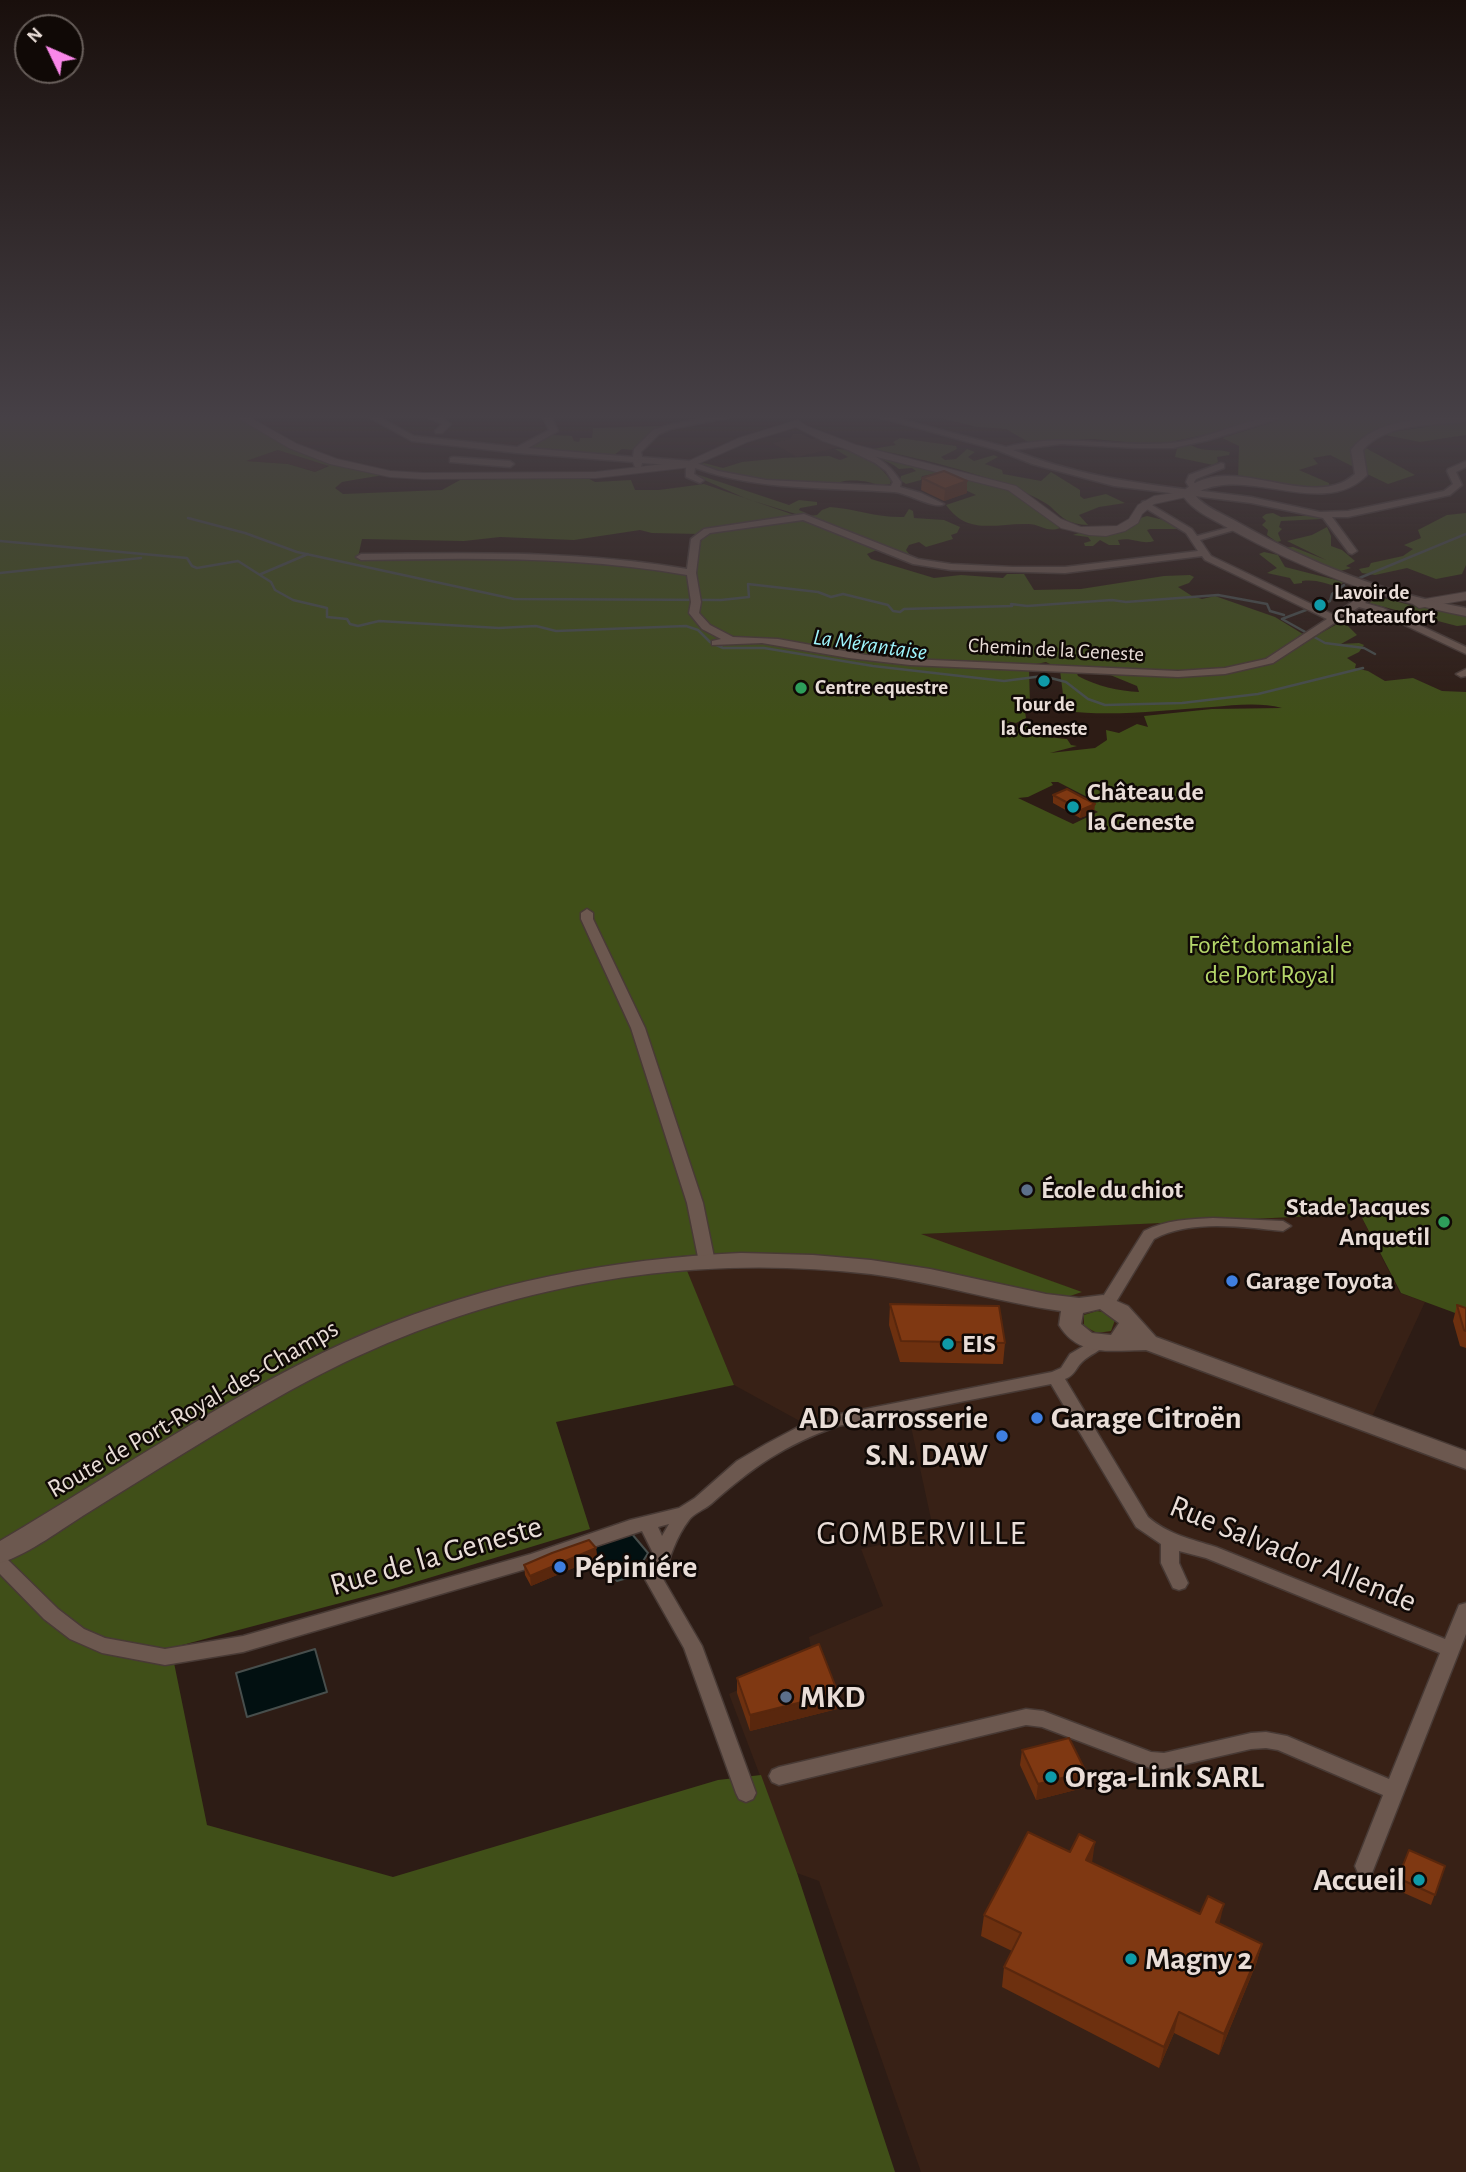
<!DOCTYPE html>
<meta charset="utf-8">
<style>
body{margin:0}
#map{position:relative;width:1466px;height:2172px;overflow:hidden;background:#2d1c15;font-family:"Alegreya Sans",sans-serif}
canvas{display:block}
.north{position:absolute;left:14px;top:14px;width:70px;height:70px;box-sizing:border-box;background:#100906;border:2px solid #675e5a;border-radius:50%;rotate:314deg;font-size:19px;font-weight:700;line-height:28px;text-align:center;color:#e9ddd7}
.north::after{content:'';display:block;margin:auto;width:24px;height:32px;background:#f987e9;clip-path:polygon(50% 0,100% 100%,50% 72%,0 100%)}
</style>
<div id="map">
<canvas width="1466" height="2172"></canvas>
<div class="north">N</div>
</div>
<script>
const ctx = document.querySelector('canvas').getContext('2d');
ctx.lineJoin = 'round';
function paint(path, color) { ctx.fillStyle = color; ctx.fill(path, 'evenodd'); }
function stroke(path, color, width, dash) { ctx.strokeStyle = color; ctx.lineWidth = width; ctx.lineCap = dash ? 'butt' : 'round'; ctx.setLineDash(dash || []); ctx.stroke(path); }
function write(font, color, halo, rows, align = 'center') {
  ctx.font = font + ' "Alegreya Sans",sans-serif'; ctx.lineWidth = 5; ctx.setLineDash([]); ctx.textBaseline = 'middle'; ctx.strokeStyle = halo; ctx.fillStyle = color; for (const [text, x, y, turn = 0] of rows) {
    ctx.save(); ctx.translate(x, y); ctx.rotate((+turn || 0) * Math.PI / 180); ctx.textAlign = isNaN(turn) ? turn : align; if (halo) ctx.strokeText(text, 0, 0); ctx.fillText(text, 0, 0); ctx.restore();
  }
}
paint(new Path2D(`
 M793,434H802L811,439L818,437L840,447L797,457L772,443L790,439Z
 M278,450L297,454L329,465L315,472L288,464L244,461Z
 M1360,1214L1400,1293L1425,1302L1365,1432L1466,1470V2172H921L819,1881L797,1873L729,1694L812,1655L809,1637L883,1606L861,1549L934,1533L907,1408L807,1425L734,1385L680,1256L757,1255L1064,1298L1081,1292L918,1234Z`), '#382116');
paint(new Path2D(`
 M0,415H233L302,453L348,468L383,475L342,482L335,488L343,494L442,490L460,480L586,477L595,482L631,480L635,490H659L704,484L800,517L700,534L652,533L640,530L574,540L500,537L464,541L362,539L358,557L591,559L688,572L692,613L726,639L711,644C758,639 784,647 829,653C895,660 962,664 1029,669L1030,704L1025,712L1026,718L1016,723L1007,721L1016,727L1028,725L1026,735L1067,739L1071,745L1077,746L1050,753L1095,748L1107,740L1106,730L1119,733L1137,724L1148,727L1144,716L1212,709L1282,708C1260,702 1235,705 1212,707C1163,710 1114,717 1065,711L1060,670L1076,671L1078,676C1096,686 1119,691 1139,692L1137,686L1103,672L1173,676L1262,666L1339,623L1348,626L1357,635L1341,644L1359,643L1364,645L1359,652L1347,658L1356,664L1355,668L1368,671L1385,681L1413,678L1442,691L1466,692V1317L1401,1293L1360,1214L921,1234L1082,1292L1064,1298L757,1255L681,1256L734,1385L556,1422L590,1529L389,1590L171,1648L207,1825L393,1877L718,1780L761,1775L797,1873L895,2172H0ZM278,450L329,466L315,472L288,464L246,461ZM1051,782H1058L1093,800L1084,804L1098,812L1073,824L1018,798L1028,797L1053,785Z
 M929,415H1279L1227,430L1157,445L1093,439L1030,443L1006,429L977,427Z
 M1296,415H1466C1442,431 1336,414 1354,467L1330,455L1313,458L1318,464L1299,470L1329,483V487H1303L1238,478L1239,446L1222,438Z
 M1466,421V435L1420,442L1385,435L1391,432Z
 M662,426L633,450L622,449L614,455L527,449L553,435L572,436L574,441L579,442L580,438H592L593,428Z
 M900,438L956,446L957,449L941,457L945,460L956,459L967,449L975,452L968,457L974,461L994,455L998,457L985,464L1002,470L1003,474L1041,481L1051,472L1080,490V496L1084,499L1106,494L1125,503L1099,507L1079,515L1088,525C1069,524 1063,519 1051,507C1041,499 1024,492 1012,487C971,471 915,457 872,449L896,445L893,442Z
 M1191,445C1204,453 1216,448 1230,452L1229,455L1217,457L1218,462L1213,465L1175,457L1177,448Z
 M1364,447L1415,475L1388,484L1365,473L1362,451Z
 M835,449C858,448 879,463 891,481L890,484L879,486C870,480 842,478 835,485C788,483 744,482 699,465L704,463L723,468L742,462L782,458L829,456L840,460L848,457Z
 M865,451L934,468L1017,492L1060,528C1047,533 1040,524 1028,524C996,523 968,536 946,505L976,495L963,489L952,476L934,474L922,476L921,480L906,484L900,480L901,476L916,471L912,468L899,469C888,460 877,459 865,451Z
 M693,475H699L789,505L799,500L817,502V505L800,508L799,510L806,513L799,515L747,499Z
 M830,507C856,509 878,518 904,517L909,509L913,511L914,518L944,520L960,527L957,533L951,535L953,539L926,547L919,542L909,545L906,550L912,558L809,516L817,515L822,510Z
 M1273,513L1281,517L1319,515L1321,519L1281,521L1279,527L1282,529L1278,533L1281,541L1277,542L1267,535L1268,530L1262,525L1266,521L1262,517L1266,514Z
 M1466,513V565L1462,574L1436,579L1407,568L1375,575L1362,573L1359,569L1369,567L1371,563L1403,556L1413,549L1404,545L1421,538L1418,530L1447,515Z
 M1147,516L1172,522L1183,529H1150L1147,530L1154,541C1142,545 1133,537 1118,540L1120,545H1109L1100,540L1093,546H1085L1084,543L1091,541L1088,537L1073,535C1085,529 1098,535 1111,532C1124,529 1133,519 1147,516Z
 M802,518L879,549L867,554L871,559L934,578L961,575L1003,578L1007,574H1024L1034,590L1081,589L1164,576L1190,575L1194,577L1189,583L1178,587L1192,596L1202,599L1215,596L1275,617L1306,636L1269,659L1209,672L1058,668L1046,662L1027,666L908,661L730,638C719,632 707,627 699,616C689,599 698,553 703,534Z
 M1327,527L1331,536V546L1342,550L1355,561L1346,566L1351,568L1337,572L1277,548L1293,547L1326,560L1287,541L1312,535Z
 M1264,552L1278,555L1285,567L1344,582L1338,586C1324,584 1317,579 1302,581V583L1294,584L1290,578L1267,573L1277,568L1259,554Z
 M1379,597L1418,607L1466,608V625L1457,626L1369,603Z
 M1097,1311L1108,1313L1115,1320L1111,1331L1097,1333L1084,1326V1315Z`), '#404f18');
const water = new Path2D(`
 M632,1534L648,1553L634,1576L617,1581L588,1548Z
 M315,1649L327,1692L247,1717L236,1673Z`);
paint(water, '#021011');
stroke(water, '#474e4c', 2);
stroke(new Path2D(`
 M381,417L389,415
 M188,518L245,533L297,552L514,599L721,600L749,597L748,584L818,592L831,597L843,594L888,605L893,611L900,612L904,609L1012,606L1011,604L1027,606L1112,600L1126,602L1218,595L1267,604L1270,611L1284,615
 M0,541L187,558L192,566L197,568L238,561L271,582L275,590L293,600L327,608V617L347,619L350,624L358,626L379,621L499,628L536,626L556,631L686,626L698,630L710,642L723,648H764L873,666L1004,681L1043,676L1066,682L1088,699L1105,705L1182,703L1258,694L1363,668
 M0,573L141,558
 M261,574L308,554
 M1357,579L1466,534
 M1344,585L1332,594L1330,601L1282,619L1325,643L1364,648L1375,654`), '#474e4c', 2.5);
const minor = new Path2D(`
 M365,415H375L414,436L517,447L549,430L542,415H550L558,431L528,448L633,457L634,449L653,430L669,425L723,415H740L671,429L659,434L641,452L642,457L691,461L718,471L766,480L891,486L893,482L886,471L875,463L844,448V444L847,443C870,452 888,461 901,482L900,487L921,493L944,504C935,510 908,493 894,492C826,487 759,491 695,468L694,474L704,480L700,483L686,477V466L642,463L641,467H635L633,462L517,453L412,441Z
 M429,415H436L451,424L442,433H436L435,431L442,424L429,418Z
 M871,415H884L1006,447C1061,432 1115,448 1171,443C1212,439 1250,415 1291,415L1209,440L1173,448H1137L1061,444L1013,450C1072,474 1129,482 1191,490L1186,482L1189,475L1221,463L1224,464V468L1196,479L1194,482L1198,488L1195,490L1251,497L1320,512L1348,511L1444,491L1453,484L1447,471L1448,469L1466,461V467L1456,472L1462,485L1450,495L1348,517H1332L1357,551L1352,554L1349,553L1323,518L1251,503L1114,486L1032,464L997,450Z
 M453,457L510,461L514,464L510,467L450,462V458Z
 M1145,501L1192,529L1197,536L1238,525V529L1200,540L1211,556L1334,615L1370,589H1376V593L1365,603L1383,608L1466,647V654L1377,612L1359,607L1273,663L1225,674L1178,677L910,665L849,658L762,643L712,645V641L721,639L702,629L689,613L691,602L687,575C579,556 470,558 361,560L356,557L361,554C470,553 579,550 687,569L691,539L704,529L804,514L918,559L951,564L1013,567H1065L1198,551L1186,533L1142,506V502ZM803,520L913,564L951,570L1065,573L1202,556L1205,560L1327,619L1266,659L1225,668L1178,671L910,659L866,655L778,639L733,637L710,625L699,613L701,602L696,573L700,540L710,533Z
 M1466,669V676L1461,677L1456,674Z
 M587,909L593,913V919L645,1028L703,1203L715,1262L712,1266H702L699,1262L687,1203L631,1028L581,919V913Z
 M1213,1218L1283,1221L1291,1226L1283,1231C1243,1227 1191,1219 1154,1239L1113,1307H1101L1099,1303L1144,1231C1166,1220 1189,1219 1213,1218Z
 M1099,1337L1105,1339L1107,1343C1100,1352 1090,1354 1082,1362C1075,1369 1075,1375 1065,1379L1148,1517C1169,1535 1191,1539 1216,1547L1445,1639L1459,1605L1466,1603V1634L1372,1873L1365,1875L1358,1873L1355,1866L1383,1795L1278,1750L1266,1748L1251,1749L1164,1769L1150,1768L1042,1727L1026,1725L779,1785L772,1782L769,1776L772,1770L779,1767L1026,1709L1043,1711L1151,1752L1164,1753L1251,1733L1266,1732L1287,1736L1389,1779L1440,1653L1206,1558L1179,1551V1563L1188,1583L1185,1588L1179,1590L1173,1588L1161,1563V1544L1136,1527L1051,1384L838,1426C784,1445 753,1467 711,1504C704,1510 694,1513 689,1520C676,1537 669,1559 663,1579L702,1646L756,1793L753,1799L746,1802L739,1799L736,1793L684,1648L645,1579L653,1553L642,1531L533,1567L243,1652L165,1665L102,1653L70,1639L44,1619L0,1574V1556L6,1558L58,1609L84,1629L105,1638L165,1649L243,1636L531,1554L630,1520L679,1508L695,1498L737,1461L766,1444L798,1427L830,1416L1052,1372L1061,1368L1070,1354ZM669,1524L662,1536L658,1527Z`);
const tertiary = new Path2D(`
 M233,415H245L297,444L337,459L390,471L423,473L596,472L689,461L739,438L798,420L806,426L856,445L1016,486L1061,519L1081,527L1117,526L1129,519L1138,505L1154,496L1186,491L1200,494L1154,504L1142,514L1138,523L1125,531L1106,536L1089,535L1061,528L1008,490L849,450L823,441L796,427L747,442L691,467L596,478L423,479L390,477L330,464L289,448Z
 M1466,592V600L1419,608L1413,604L1419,600Z`);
const secondary = new Path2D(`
 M1466,416V422C1434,425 1385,423 1363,450L1367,475C1322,521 1246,463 1194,494C1205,508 1224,514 1239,523C1311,564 1385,593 1466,608V616C1381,600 1304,570 1228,528C1211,518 1192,511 1181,493C1224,451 1293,502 1341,483C1346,481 1351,477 1355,474L1351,450C1376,417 1428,419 1466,416Z
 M741,1253L813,1255L871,1260L930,1269L1046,1294L1079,1298L1103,1295L1128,1306L1156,1337L1466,1451V1469L1146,1350C1112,1350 1079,1358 1059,1325L1061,1311C997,1302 935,1282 871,1274C668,1250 467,1292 289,1391C221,1429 155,1471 89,1512C61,1529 31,1553 0,1563V1541C119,1471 243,1385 369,1332C488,1282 612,1259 741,1253ZM1100,1309L1119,1323L1111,1335L1092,1333L1081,1324L1083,1313Z`);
stroke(minor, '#483a35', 3);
stroke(tertiary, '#483a35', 2);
stroke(secondary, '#483a35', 3);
paint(minor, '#6c584f');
paint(tertiary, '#6c584f');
paint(secondary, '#6c584f');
paint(new Path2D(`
 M922,478L967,481V493L944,501L921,490Z
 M1053,795L1094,813L1080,818L1053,803Z
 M890,1304L1005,1343L1003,1364L900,1362L889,1325Z
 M1457,1305L1466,1308V1348L1460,1346L1453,1321Z
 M596,1548L597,1558L531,1586L525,1575L524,1565Z
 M737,1678L837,1709L750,1731L737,1693Z
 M1022,1750L1083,1788L1036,1800L1020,1765Z
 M1070,1852L1262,1944L1256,1964L1219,2055L1174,2033L1159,2068L1002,1987L1004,1967L1012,1951L981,1936L984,1915Z
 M1445,1866L1431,1905L1395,1889L1398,1878Z`), '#6d300f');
paint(new Path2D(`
 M967,481V493L944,501L945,489Z
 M1095,804L1094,813L1080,818L1081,810Z
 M596,1548L597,1558L531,1586L530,1576Z
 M838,1693L837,1709L750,1731V1715Z
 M1086,1772L1083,1788L1036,1800L1038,1784Z
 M1095,1842L1092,1863L1086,1860Z
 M1224,1904L1219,1925L1216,1922Z
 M1262,1944L1256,1964L1219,2055L1224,2034Z
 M1179,2012L1174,2033L1159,2068L1164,2047Z`), '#59270d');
const building = new Path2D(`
 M944,471L967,481L945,489L922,478Z
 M1067,789L1095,804L1081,810L1053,795Z
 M890,1304L999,1306L1005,1343L901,1341Z
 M1457,1305L1466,1308V1331L1464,1330Z
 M589,1540L596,1548L530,1576L524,1565L552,1553Z
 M819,1644L838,1693L750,1715L737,1678Z
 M1069,1738L1086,1772L1038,1784L1022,1750Z
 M1028,1832L1070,1852L1079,1834L1095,1842L1086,1860L1200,1914L1208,1896L1224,1904L1216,1922L1262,1944L1224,2034L1179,2012L1164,2047L1004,1967L1021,1933L984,1915Z
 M1409,1850L1445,1866L1435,1895L1398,1878Z`);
paint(building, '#7f3812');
stroke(building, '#59270d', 2);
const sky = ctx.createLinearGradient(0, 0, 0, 719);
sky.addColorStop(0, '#190f0c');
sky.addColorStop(0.58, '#464046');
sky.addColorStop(1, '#46404600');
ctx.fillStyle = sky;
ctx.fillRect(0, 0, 1466, 719);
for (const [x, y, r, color] of [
 [1320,605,7,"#0f9aa8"],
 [1044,681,7,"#0f9aa8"],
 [801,688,7,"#2e9e5b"],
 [1073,807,7,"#0f9aa8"],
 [1027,1190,7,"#5c6f8a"],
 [1444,1222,7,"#2e9e5b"],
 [1232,1281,7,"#3f7fe0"],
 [948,1344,7,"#0f9aa8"],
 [1037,1418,7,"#3f7fe0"],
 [1002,1436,7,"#3f7fe0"],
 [560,1567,7,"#3f7fe0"],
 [786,1697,7,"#5c6f8a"],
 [1051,1777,7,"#0f9aa8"],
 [1419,1880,7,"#0f9aa8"],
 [1131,1959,7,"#0f9aa8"]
]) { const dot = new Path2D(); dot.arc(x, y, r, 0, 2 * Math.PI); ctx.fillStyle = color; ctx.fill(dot); stroke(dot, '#100906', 2.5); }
write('bold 21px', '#e9ddd7', '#100906', [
 ["Lavoir de",1334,593],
 ["Chateaufort",1334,617],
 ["Centre equestre",815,688],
 ["Tour de",1044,705,"center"],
 ["la Geneste",1044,729,"center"]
], 'left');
write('21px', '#e9ddd7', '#100906', [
 ["Chemin de la Geneste",1056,650,3]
]);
write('italic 23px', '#9ef4fc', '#100906', [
 ["La Mérantaise",870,645,8]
]);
write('bold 26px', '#e9ddd7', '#100906', [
 ["Château de",1087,792],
 ["la Geneste",1087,822],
 ["École du chiot",1041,1190],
 ["Stade Jacques",1430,1207,"right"],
 ["Anquetil",1430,1237,"right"],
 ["Garage Toyota",1246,1281],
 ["EIS",962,1344]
], 'left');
write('26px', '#b5d66a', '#100906', [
 ["Forêt domaniale",1270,945],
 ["de Port Royal",1270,975]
]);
write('26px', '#e9ddd7', '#100906', [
 ["Route de Port-Royal-des-Champs",193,1409,-30]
]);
write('bold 32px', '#e9ddd7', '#100906', [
 ["AD Carrosserie",988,1418,"right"],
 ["S.N. DAW",988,1455,"right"],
 ["Garage Citroën",1051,1418],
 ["Pépiniére",574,1567],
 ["MKD",800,1697],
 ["Orga-Link SARL",1065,1777],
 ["Accueil",1405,1880,"right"],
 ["Magny 2",1145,1959]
], 'left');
write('32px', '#e9ddd7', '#100906', [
 ["Rue Salvador Allende",1293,1554,22],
 ["Rue de la Geneste",436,1556,-16]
]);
ctx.letterSpacing = '2px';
write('33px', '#e9ddd7', '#100906', [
 ["GOMBERVILLE",922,1534]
]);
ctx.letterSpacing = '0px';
</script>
